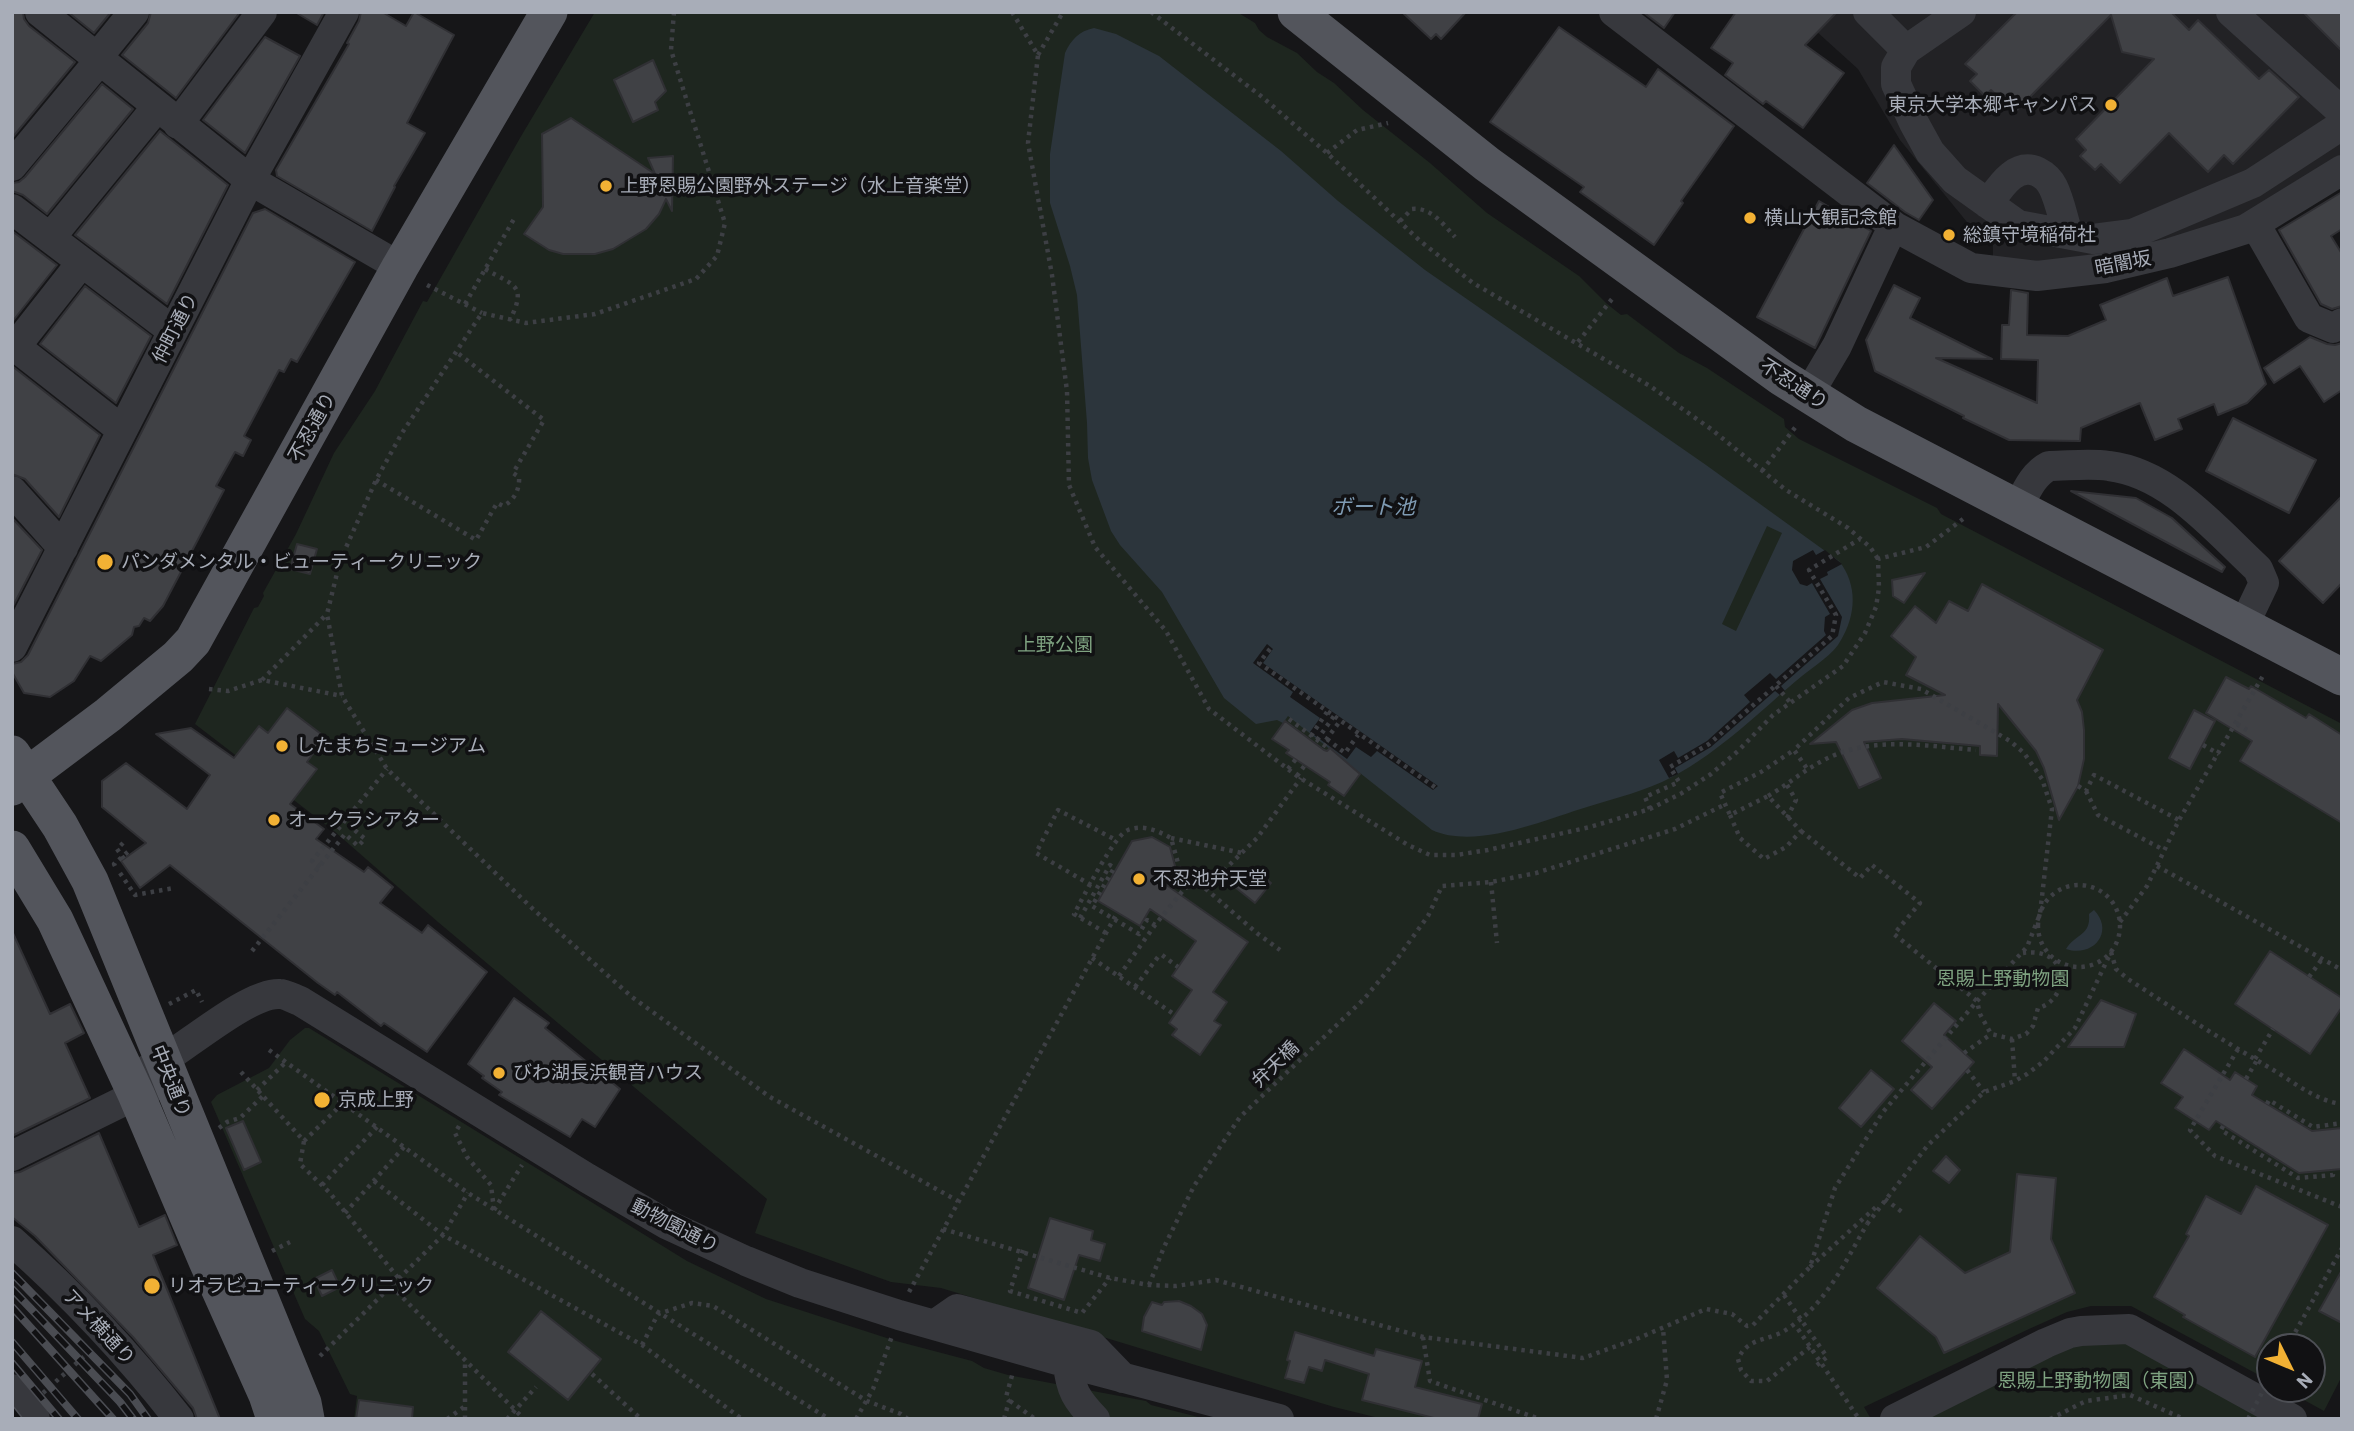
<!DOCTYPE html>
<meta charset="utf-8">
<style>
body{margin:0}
#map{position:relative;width:2354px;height:1431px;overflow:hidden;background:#161618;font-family:Barlow,sans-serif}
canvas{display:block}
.frame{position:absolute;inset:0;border:14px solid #a8adb8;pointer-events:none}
.north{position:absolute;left:2256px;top:1333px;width:70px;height:70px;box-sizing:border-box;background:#111113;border:2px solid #4d4f55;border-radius:50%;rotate:133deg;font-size:19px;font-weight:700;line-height:28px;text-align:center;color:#a8adb8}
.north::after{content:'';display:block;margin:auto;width:24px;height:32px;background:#f2b134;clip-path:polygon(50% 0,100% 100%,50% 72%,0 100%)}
</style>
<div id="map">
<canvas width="2354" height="1431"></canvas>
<div class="frame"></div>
<div class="north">N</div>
</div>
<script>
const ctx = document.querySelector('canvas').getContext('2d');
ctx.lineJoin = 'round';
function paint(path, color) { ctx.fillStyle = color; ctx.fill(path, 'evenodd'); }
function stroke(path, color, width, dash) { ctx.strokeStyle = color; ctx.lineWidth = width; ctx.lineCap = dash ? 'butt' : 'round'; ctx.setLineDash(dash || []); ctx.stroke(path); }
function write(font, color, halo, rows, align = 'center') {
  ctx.font = font + ' Barlow,"Noto Sans JP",sans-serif'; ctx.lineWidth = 7; ctx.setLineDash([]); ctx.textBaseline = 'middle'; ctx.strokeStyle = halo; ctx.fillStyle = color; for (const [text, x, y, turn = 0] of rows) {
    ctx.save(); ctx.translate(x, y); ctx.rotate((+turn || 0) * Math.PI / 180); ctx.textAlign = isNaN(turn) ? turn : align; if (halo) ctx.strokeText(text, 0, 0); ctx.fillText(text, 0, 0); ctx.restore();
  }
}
paint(new Path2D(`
 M1795,12H2342V162L2245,218L2165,244L2050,263L1993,261V245L1971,227L1900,140L1858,69Z`), '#222225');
paint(new Path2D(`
 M595,12H1237L1255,23L1259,30L1267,37L1297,53L1317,72L1334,83L1363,110L1430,163L1487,213L1579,276L1606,303L1621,315L1627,314L1679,353L1707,368L1784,419L1785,427L1799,439L1937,508L1941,514L2342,724V1376L2324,1411L2284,1389H2312V1347H2270V1381L2131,1306H2091L2067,1312L2029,1329L1864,1407L1871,1419H1383L1334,1407L941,1288L891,1282L755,1233L767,1199L438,922L334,831L195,724L254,608L258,607L264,596L263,593L296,534L334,453L375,391L423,301L427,302L520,138Z
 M305,1028H309L687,1261L766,1299L896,1341L972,1361L984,1368L1008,1375L1146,1401L1151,1405L1206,1419H354L357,1396L350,1394L319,1331L305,1319L211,1102L217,1095L269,1068L290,1040Z
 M2096,1342L2128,1343L2270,1419H1922L2069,1348Z`), '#1e261f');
paint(new Path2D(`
 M1094,28L1116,34L1159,56L1281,151L1338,201L1425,270L1706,465L1839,561C1858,585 1856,615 1841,640C1834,654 1814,666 1802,676C1760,711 1721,751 1672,777C1646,791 1615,798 1587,807C1544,820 1476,850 1432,830L1288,716L1283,723L1277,720L1256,724L1224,698L1162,592L1120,545L1111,531L1092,480L1088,458L1087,423L1077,295L1070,266L1050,203V154L1065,53C1071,40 1079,31 1094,28ZM1767,526L1782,533L1736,631L1722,624Z
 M2094,910C2115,932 2093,958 2066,949C2076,933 2091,936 2089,914Z`), '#2c353c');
paint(new Path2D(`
 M1813,550L1816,555L1825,550L1842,564L1827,572L1828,575L1820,579L1842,617L1838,636L1781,686L1785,691L1782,693L1780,695L1775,691L1711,747L1675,768L1678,774L1669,778L1659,760L1674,751L1678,758L1707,741L1750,702L1744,695L1770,673L1776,679L1826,635L1824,631L1825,617L1830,614L1812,583L1807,586L1800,584L1792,570L1793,561Z
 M1267,644L1273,649L1263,663L1438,786L1433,790L1377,751L1371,757L1356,747L1347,759L1310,732L1320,718L1290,697L1293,692L1253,663Z`), '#161618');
const building = new Path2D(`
 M12,12H23L24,19L29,26L75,62L12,138Z
 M68,12H111L94,33Z
 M151,12H240L176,98L122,55L148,23Z
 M295,12H324L317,25Z
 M361,12H382L406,26L414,12L454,35L407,123L425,133L394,186L395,187L372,231L277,176L276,170L349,44L347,43L359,21Z
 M1402,12H1466L1441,39L1436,34L1431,39Z
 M1643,12H1675L1664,28Z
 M1736,12H1837L1805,45L1844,73L1803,128L1766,101L1763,104L1725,75L1733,63L1711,48Z
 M2017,12H2171L2189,30L2198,20L2259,79L2269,70L2299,97L2233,164L2224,155L2208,172L2169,133L2120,183L2101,164L2095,170L2080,156L2086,150L2076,139L2154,59L2122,52L2111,15L2014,113L1991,90L1985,96L1970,81L1977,74L1965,64Z
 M2303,12H2342V51Z
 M1559,27L1646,87L1658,69L1734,126L1681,201L1683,203L1654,245L1580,192L1584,187L1490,122Z
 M265,37L300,56L245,153L203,120Z
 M653,60L666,91L655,102L658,110L633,122L614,80Z
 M102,84L133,109L47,214L23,195L12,191V183L19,182L25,177Z
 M571,118L655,174L648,158L673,156L672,211L666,199L659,214L646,229L613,249L595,254H563L549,250L524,234L543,207L542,134Z
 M160,131L228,185L167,304L75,235Z
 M1894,145L1933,200L1919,220L1905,212L1867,183Z
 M2342,192V229L2331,236L2342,254V306L2332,309L2321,304L2279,230Z
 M1819,201L1871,231L1815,348L1757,317Z
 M265,209L355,262L297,362L291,359L284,372L279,370L244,436L251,440L243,456L235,452L216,486L224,490L163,606L150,621L144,618L139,626L134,627L132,635L101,661L90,656L74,681L50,697L24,693L12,672V664L21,662L28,655L253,213Z
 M12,231L57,265L12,322Z
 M2228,277L2266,384L2247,403L2218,415L2214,404L2178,419L2182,429L2155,440L2140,403L2081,428L2080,441L2009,440L1963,418L1964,416L1875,371L1866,340L1894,285L1920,298L1910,318L1992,359L1936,358L2037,403L2038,360L2001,359L2002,325H2009L2011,290L2028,293L2027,335L2068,336L2106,320L2100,305L2167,278L2173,296Z
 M85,286L151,336L116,403L40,344Z
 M2310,337L2327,344L2335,345L2342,343V390L2324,402L2300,366L2274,383L2264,368Z
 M12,366L100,435L59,517L25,479L12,474Z
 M2233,418L2316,460L2289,513L2206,471Z
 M2071,491L2136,498L2172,518L2225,567L2222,572Z
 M2342,496V583L2323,603L2279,561Z
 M12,518L42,550L12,608Z
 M297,544L317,549L310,574L290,569Z
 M1925,573L1904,603L1893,596L1892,580Z
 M1982,584L2103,650L2077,700L2082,712L2084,730V759L2078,786L2059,820L2044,768L2036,751L1998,704L1997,756L1980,755V746L1902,739L1864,742L1881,778L1859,788L1836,742L1810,744L1852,710L1872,703L1945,695L1906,675L1916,657L1891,636L1915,606L1936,623L1949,601L1968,611Z
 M2226,677L2249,689L2251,686L2306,718L2309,714L2342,735V823L2240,761L2252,741L2206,713Z
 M287,708L325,737L307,762L317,769L290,804L324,829L316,839L364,872L368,867L393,887L380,903L422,933L428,925L487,972L427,1052L384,1023L381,1026L337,992L335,995L318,983L170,865L140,888L121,861L146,843L102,807V781L126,763L187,809L210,775L156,734L191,728L234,758L259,726L268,733Z
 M2194,710L2215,721L2190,769L2169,758Z
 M1285,721L1324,750L1327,751L1330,748L1360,774L1344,796L1328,785L1330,782L1286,753L1289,750L1272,739Z
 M1152,837L1170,847L1175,866L1165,884L1248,942L1213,992L1227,1002L1214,1021L1221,1025L1200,1055L1172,1035L1177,1029L1169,1023L1192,990L1172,976L1196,941L1150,909L1140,926L1098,901L1132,841Z
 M1252,867L1271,883L1255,903L1235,887Z
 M12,931L50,1014L70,1004L84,1033L65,1043L90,1098L12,1136Z
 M2270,951L2342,998V1007L2310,1054L2235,1004Z
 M514,998L549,1023L545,1028L620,1089L595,1127L582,1119L570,1137L499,1095L502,1092L482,1078L484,1076L468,1064Z
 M2101,1000L2136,1014L2124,1047H2068Z
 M1934,1003L1956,1021L1944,1035L1974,1062L1932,1109L1911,1090L1932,1067L1902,1041Z
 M2184,1049L2230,1080L2235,1072L2257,1086L2252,1095L2312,1131L2342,1128V1169L2299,1173L2216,1121L2209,1130L2175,1108L2183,1097L2161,1083Z
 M1871,1070L1894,1089L1861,1127L1839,1108Z
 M243,1121L261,1162L244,1170L226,1128Z
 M99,1133L139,1227L165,1215L177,1245L153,1255L220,1419H197L193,1408L133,1337L35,1236L12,1217V1173L20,1172Z
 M1946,1156L1960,1170L1949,1183L1933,1171Z
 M2017,1174L2056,1178L2051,1239L2075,1293L1944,1353L1936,1337L1877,1288L1920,1236L1965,1273L2010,1252Z
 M2256,1186L2328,1225L2255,1357L2183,1317L2185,1315L2154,1297L2189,1236L2186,1234L2206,1196L2241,1214Z
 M1050,1218L1093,1231L1091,1240L1105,1244L1100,1261L1079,1255L1064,1300L1028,1288Z
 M332,1270L340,1287L322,1296L314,1279Z
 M2342,1270V1323L2319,1311Z
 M1179,1301L1191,1306L1202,1314L1207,1325L1201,1350L1142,1331L1144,1317L1152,1302L1162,1305L1164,1302Z
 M541,1311L601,1359L568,1400L508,1352Z
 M1295,1332L1374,1356L1376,1349L1422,1361L1415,1387L1482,1404L1478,1419H1438L1362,1400L1369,1374L1325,1360L1322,1371L1309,1367L1304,1383L1285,1378L1290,1361L1287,1360Z
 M359,1400L413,1407L412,1419H356Z`);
paint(building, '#404145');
stroke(building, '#303034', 2);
stroke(new Path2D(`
 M674,12L671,50L725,223L717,256L696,279L595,314L526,323L482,313L402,433L376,480L340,561L327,614L342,696L387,769L534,910L632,997L770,1097L958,1201
 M1012,12L1038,55L1028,143L1052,275L1067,391L1069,485L1095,547L1166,631L1209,709L1297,776L1408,845L1430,855H1456L1488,850L1590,827L1650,809L1682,793L1711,774L1738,751L1773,715L1843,666L1865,633L1876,607L1879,588L1878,559L1926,547L1963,519
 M1151,12L1261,96L1327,153L1419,240L1473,283L1650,386L1711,429L1786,490L1848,528L1870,547L1878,559
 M1038,55L1063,12
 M1327,153L1357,130L1388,123
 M1400,221L1412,209C1431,207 1443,224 1455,237
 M485,269C515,286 527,285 510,320
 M427,285L482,313
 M465,304L514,219
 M1578,342L1612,299
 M1762,471L1797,425
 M376,480L476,540L497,503L503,506C514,501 520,489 519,477L513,473L544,420L455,351
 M1270,649L1259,663L1436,788
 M262,680L327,614
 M1776,686L1790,702
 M209,689L228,691L262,680L342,696
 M1289,719L1328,748
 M2237,724L2247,730
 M1311,736L1327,712
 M1327,739L1345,753L1358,735
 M1317,740L1334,716
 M1326,740L1340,721
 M2203,745L2219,754
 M1288,769L1296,759
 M1297,776L1305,765
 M1787,785L1796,800L1787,818
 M2078,786L2086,791L2094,775L2179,820
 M2086,791L2098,815L2164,850
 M1768,796C1787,785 1803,771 1822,761C1870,735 1925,746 1976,750
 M1650,809L1645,797L1679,782L1670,767L1709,744L1832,636L1836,615L1809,570L1860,539
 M1730,815L1740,838L1764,859L1786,847L1801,831L1768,796L1730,815L1720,793L1761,772L1794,750
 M1801,831L1860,878L1872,865L1920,903L1894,934L1977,1001L1980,1014L1991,1034L2012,1039L2026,1034L2033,1026L2038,1008C2070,1000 2071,946 2023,953
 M1171,838L1242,853
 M123,843L117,849L124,859
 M115,866L114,864L130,850
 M2157,866L2342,970
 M320,867L312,861L387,769
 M120,873L135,895L174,888
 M1491,882L1497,943
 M1199,883L1258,934L1280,950
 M1091,885L1036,853L1058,810L1116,840
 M2038 926a41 41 0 1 1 82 0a41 41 0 1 1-82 0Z
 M1080,918L1110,865L1114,868L1092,906L1139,934L1147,920L1155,925
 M2120,922L2147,886L2179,820L2264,674
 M1106,933L1074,914C1083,898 1114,835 1128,830C1144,824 1158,831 1171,838L1185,888
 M252,951L345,834L358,846L365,839L344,821
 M2111,952L2116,969L2128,979C2175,1010 2222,1040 2270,1068C2292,1081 2316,1101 2342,1104
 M1092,958L1175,1015
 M1119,976L1155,925L1185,888L1219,875L1257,838L1301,778
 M2309,977L2322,959
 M1135,987L1158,957L1162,955L1178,967
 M169,1004L196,990L202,1002
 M2012,1039L2015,1081
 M2238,1049L2190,1130L2215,1156L2342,1207
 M269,1050L468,1193L829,1419
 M1964,1053L1991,1034
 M2255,1059L2273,1029
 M1967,1070L1984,1092
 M241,1072L304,1141L300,1164L329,1192L399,1279
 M2246,1079L2257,1060
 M257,1090L286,1062
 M2267,1104L2269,1100L2313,1127L2342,1123
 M459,1126L455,1133L467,1157L491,1185L494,1210
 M2223,1126L2221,1130L2298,1178L2333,1175L2332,1170
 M219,1128L227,1122L240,1118L263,1096
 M304,1141L343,1103
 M374,1181L443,1235L642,1345L742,1419
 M322,1185L377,1127
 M1885,1199L1902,1212
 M494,1210L522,1165
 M345,1213L404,1147
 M1867,1224L1928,1145L1984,1092L2015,1081L2027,1074L2044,1061L2075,1028L2111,952
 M943,1229L1110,1278L1149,1285L1176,1286L1216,1280L1423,1337L1583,1358L1639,1338L1706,1309L1732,1314L1747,1326L1753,1325L1810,1267L1835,1188L1883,1112L1977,1001L2027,947L2040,914L2052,809L2042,779L2024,753L2010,741L1921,689L1883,682L1849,698L1794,750L1808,770
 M1023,1250L1010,1291L1082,1313L1110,1278
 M272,1251L290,1242
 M1810,1267L1876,1207
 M1149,1285L1164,1247L1194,1186L1240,1117L1364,999L1394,963L1428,916L1442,886L1491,882L1536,873L1675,829L1726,804
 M391,1286L524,1419
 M909,1292L1117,913
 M1784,1295L1827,1357L1816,1366
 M1423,1337L1430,1381L1540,1419
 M642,1345L658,1314L692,1303L713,1306L867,1401L901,1414L908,1419
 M2287,1347L2342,1248
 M320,1356L443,1235L468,1193
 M592,1374L641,1419
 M43,1393L89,1352
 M1010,1401L1035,1419
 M447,1419L464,1407
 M465,1419V1359
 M507,1419L536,1387
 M856,1419L873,1389L892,1336
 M1004,1419L1009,1401L1006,1397L1013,1372
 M1656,1419L1667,1380L1663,1328
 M2050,1419L2086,1401L2130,1395L2184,1419`), '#3d3f44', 4.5, [3.5, 5]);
stroke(new Path2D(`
 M40,12L250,180L400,267
 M1614,12L1895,227L1971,268L2037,276L2106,268L2170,253L2246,229L2342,170
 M1868,12L1906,50
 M1961,12L1906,50L1896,67V84L1914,123L1930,152L1955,180L2018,225L2093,239L2132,234L2253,183L2342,125
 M2231,12L2342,112
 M178,124L262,12
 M12,166L94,67L104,49L134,12
 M1988,204C1999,189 2015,161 2038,172C2044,175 2050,181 2053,187C2060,201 2063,219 2068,234
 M12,209L173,331
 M2255,224L2309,318L2333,328L2342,323
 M50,238L157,107
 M12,344L122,430
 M16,346L82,262
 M1808,395L1837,346L1887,239L1895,227
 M12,491L63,548
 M2018,507C2026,492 2033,474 2049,466C2068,466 2089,463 2109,466C2169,473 2215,529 2258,569L2264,583L2243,627
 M12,647L250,180L344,12
 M145,1071C179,1054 247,992 280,994C286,994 294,999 300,1001L587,1178L668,1225L746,1261L800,1283L899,1315L1068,1363L1279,1419
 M12,1156L156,1085
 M12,1241C73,1295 129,1355 179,1419
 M934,1325L957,1309L1091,1345L1123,1378
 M1068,1363C1070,1390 1077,1400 1095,1419
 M12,1389L35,1419
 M1895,1419L2046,1343L2070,1333L2081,1331L2129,1329L2292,1419`), '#37383d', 30);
stroke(new Path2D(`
 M1296,12L1487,164L1781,377L1856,424L2342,677
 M12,754L60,826L90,881L303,1403L306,1419
 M12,787L108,715L178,657L193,641L400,267L549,12
 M12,849L55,920L136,1094L207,1261L267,1395L275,1419`), '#53555c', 37);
const rail = new Path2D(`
 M12,1273L130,1394L148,1419
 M12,1289L120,1402L133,1419
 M12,1307L113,1419
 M12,1342L78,1419
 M12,1363L59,1419
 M12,1410L19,1419`);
stroke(rail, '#4a4c52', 8);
stroke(rail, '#111113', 5, [16]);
stroke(new Path2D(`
 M1798,1329L1859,1419
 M1810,1347L1767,1381H1751L1741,1370L1738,1359C1747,1340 1761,1341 1778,1334C1786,1331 1794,1324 1801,1319C1830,1295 1848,1257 1867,1224
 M2248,1419L2270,1378`), '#3d3f44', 4.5, [3.5, 5]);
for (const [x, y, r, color] of [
 [2111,105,7,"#f2b134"],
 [606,186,7,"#f2b134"],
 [1750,218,7,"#f2b134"],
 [1949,235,7,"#f2b134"],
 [105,562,9,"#f2b134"],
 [282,746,7,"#f2b134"],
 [274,820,7,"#f2b134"],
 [1139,879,7,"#f2b134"],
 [499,1073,7,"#f2b134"],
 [322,1100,9,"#f2b134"],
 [152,1286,9,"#f2b134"]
]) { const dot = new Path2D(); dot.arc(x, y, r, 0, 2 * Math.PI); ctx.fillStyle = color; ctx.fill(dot); stroke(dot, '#111113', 2.5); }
write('19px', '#a8adb8', '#111113', [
 ["東京大学本郷キャンパス",2097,105,"right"],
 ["上野恩賜公園野外ステージ（水上音楽堂）",620,186],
 ["横山大観記念館",1764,218],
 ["総鎮守境稲荷社",1963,235],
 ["パンダメンタル・ビューティークリニック",121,562],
 ["したまちミュージアム",296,746],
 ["オークラシアター",288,820],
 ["不忍池弁天堂",1153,879],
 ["びわ湖長浜観音ハウス",513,1073],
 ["京成上野",338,1100],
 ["リオラビューティークリニック",168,1286]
], 'left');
write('19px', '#a8adb8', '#111113', [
 ["暗闇坂",2123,263,-11],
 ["仲町通り",175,328,-63],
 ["不忍通り",1794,384,33],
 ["不忍通り",312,427,-61],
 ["弁天橋",1275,1064,-44],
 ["中央通り",171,1081,68],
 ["動物園通り",675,1226,27],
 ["アメ横通り",99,1327,47]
]);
write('19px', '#7fa381', '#111113', [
 ["上野公園",1055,645],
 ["恩賜上野動物園",2003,979],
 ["恩賜上野動物園（東園）",2102,1381]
]);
write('italic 21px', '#7f9bb3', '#111113', [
 ["ボート池",1373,507]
]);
</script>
